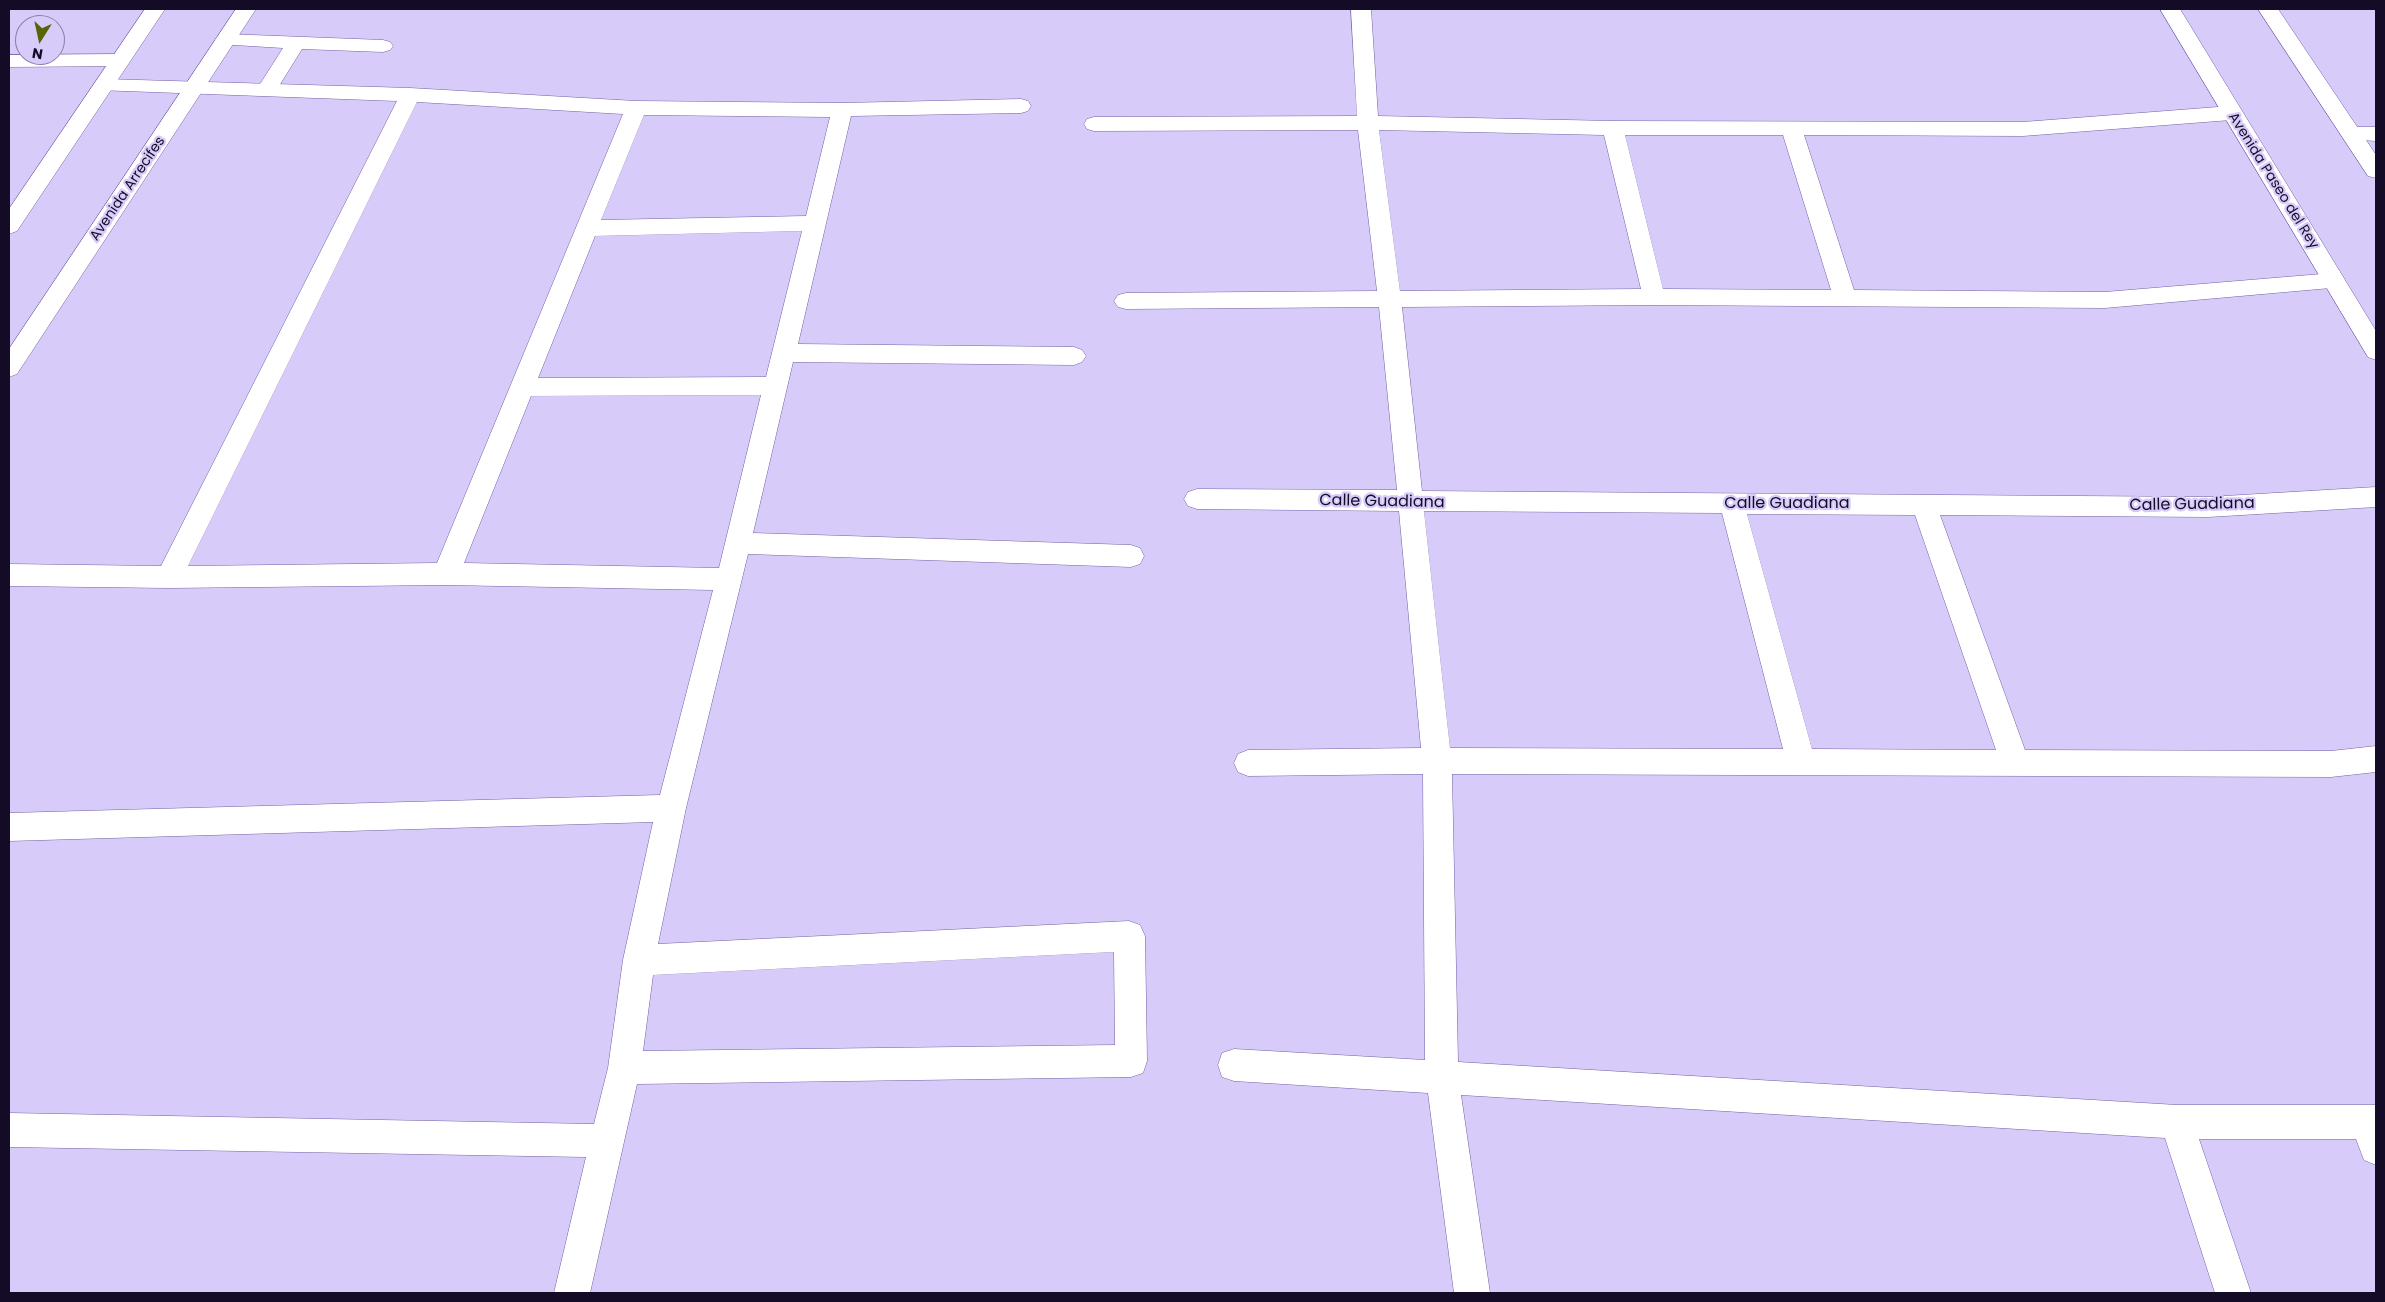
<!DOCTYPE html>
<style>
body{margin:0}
#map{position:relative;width:2385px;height:1302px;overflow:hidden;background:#d7cbfa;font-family:Poppins,sans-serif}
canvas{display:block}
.frame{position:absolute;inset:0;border:10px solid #140b26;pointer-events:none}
.north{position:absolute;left:15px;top:15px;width:50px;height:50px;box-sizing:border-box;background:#d7cbfa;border:1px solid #897ea5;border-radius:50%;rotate:190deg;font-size:14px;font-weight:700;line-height:20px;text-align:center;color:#140b26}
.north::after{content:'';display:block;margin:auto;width:18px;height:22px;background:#5a6303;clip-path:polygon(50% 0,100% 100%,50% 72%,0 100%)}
</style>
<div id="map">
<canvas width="2385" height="1302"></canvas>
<div class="frame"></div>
<div class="north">N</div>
</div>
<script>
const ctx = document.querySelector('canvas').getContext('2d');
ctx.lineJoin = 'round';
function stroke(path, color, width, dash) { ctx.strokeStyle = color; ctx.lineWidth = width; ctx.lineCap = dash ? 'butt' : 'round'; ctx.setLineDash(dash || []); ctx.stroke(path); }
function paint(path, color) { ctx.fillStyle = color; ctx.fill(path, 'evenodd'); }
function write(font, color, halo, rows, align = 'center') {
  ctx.font = font + ' Poppins,sans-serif'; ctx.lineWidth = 4.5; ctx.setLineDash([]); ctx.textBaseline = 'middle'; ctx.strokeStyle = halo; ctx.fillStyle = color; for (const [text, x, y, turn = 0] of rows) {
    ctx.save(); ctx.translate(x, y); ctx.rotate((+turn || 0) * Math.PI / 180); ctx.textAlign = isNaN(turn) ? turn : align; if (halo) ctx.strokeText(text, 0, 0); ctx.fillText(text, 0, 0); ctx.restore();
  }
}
const service = new Path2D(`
 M225,34L383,40L390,42L393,46L390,50L383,52L302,49L274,94L267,96L260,94L257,89L283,48L218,44L215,40L218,36Z`);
const minor = new Path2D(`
 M1351,9H1371L1378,116L1613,121L2023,122L2231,106L2238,108L2241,113L2238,118L2231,120L2023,136L1804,135L1854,290L2105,292L2334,273L2342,275L2345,281L2342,287L2105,308L1654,305L1402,307L1422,491L2208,497L2376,487V507L2208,517L1940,515L2025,750L2331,751L2376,746V772L2331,777L1452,774L1458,1062L2177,1105H2376V1165L2364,1160L2356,1139H2199L2251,1293H2215L2165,1138L1461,1095L1490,1293H1454L1428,1093L1234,1081L1222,1077L1218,1065L1222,1053L1234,1049L1425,1060L1423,774L1248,776L1238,772L1234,763L1238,754L1248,750L1421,748L1399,511L1197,509L1188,506L1184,499L1188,492L1197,489L1397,490L1379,307L1126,309L1118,307L1114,301L1118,295L1126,293L1377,291L1358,130L1094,131L1087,129L1084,124L1087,119L1094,117L1357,116ZM1379,130L1604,135L1641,289L1400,291ZM1625,135H1783L1831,290L1663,289ZM1424,511L1722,513L1783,749L1450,748ZM1747,514L1915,515L1996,750L1812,749Z
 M120,54L127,56L130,60L127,64L120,66L9,67V55Z
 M104,79L410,88L636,101L842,103L1021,99L1028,101L1031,106L1028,111L1021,113L851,116L798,344L1074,347L1082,350L1086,356L1082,362L1074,365L793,362L753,533L1131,545L1140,548L1144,556L1140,564L1131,567L748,554L686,808L658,944L1129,921L1140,925L1145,936L1147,1061L1143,1073L1131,1077L637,1084L590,1293H554L586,1157L9,1147V1113L594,1124L608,1068L623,960L653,822L9,841V813L660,795L713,590L446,585L169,588L9,586V564L161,566L397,101L97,90L94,85L97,80ZM417,102L623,114L437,563L188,566ZM644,115L830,117L806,216L601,220ZM802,231L766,377L538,378L595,236ZM761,395L719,568L464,563L531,396ZM1114,952L1115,1045L643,1051L653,975Z
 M2352,127H2376V141L2345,139L2341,134L2345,129Z`);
const tertiary = new Path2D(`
 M2160,9H2180L2376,331V360L2368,357Z
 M2258,9H2278L2376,155V178L2368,176Z`);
const secondary = new Path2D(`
 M145,9H165L17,231L9,234V209Z
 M236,9H256L17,374L9,377V349Z`);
stroke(service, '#7460a5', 1);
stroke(minor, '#7460a5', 1);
stroke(tertiary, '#7460a5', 1);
stroke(secondary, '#7460a5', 1);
paint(service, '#fff');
paint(minor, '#fff');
paint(tertiary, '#fff');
paint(secondary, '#fff');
write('14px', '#140b26', '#d7cbfa', [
 ["Avenida Paseo del Rey",2273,181,58],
 ["Avenida Arrecifes",128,189,-56]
]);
write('16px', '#140b26', '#d7cbfa', [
 ["Calle Guadiana",1382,502,1],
 ["Calle Guadiana",1787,504],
 ["Calle Guadiana",2192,505,-1]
]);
</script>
